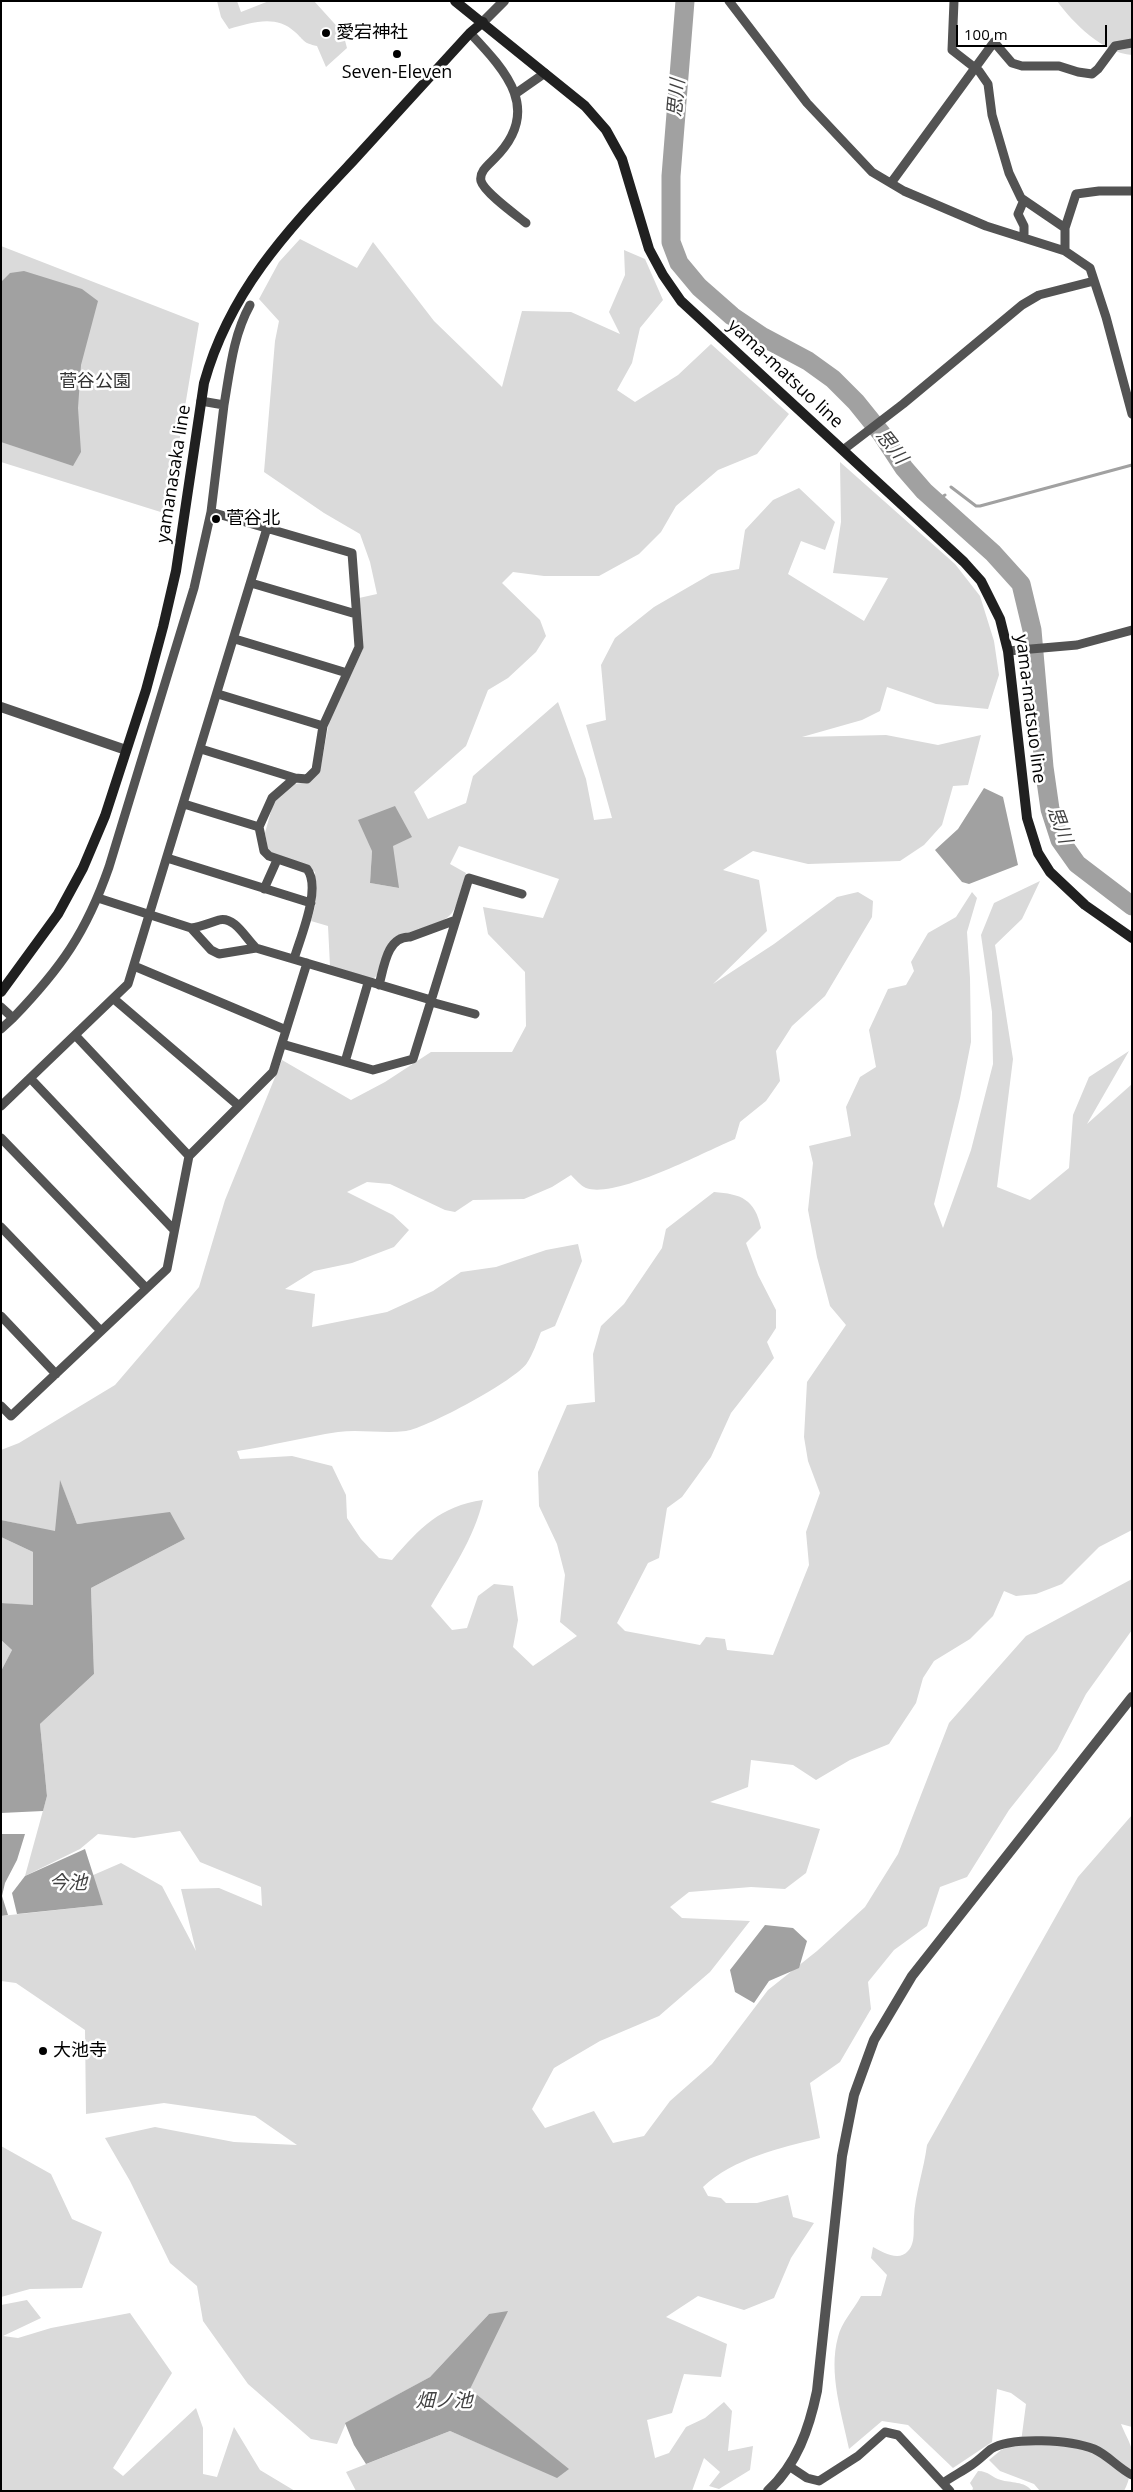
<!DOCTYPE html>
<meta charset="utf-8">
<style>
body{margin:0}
#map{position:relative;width:1133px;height:2492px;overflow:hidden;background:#fff;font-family:"Open Sans",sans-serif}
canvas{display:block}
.frame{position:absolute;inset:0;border:2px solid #000;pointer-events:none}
.scale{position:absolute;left:956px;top:25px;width:151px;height:22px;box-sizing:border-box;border:2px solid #000;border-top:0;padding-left:6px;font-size:15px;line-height:18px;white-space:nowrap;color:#000;-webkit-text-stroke:4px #fff;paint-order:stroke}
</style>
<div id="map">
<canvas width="1133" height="2492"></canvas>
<div class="frame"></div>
<div class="scale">100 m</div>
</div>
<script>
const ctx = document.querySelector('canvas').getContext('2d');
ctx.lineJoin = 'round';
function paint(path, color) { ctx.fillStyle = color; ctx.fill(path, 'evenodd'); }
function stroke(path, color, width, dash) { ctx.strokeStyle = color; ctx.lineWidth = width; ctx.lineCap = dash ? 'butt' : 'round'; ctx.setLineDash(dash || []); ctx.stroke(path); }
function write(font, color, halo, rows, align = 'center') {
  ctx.font = font + ' "Open Sans","Noto Sans JP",sans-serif'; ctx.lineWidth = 5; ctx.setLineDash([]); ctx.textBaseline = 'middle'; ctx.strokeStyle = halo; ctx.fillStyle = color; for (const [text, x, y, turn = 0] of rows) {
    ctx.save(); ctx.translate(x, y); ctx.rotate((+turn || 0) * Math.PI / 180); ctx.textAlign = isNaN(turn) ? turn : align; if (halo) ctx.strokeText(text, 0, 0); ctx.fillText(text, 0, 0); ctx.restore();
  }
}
paint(new Path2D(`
 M217,1H237L241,12L269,1H314L343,33L347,48L326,67L317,46C303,43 305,41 295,32C275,14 252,23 229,29L221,17Z
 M1057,1H1132V55C1103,53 1073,23 1057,1Z
 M300,239L357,268L373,242L434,321L502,387L522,311L571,312L620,334L609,312L625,275L624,250L645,259L663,300L640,328L632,363L617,390L635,402L678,375L711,344L789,414L757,454L718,470L676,506L661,532L639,554L599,576H544L513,572L502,583L540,620L546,636L536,652L508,678L488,690L466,746L414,792L428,819L466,803L473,776L558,702L586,779L594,820L612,818L586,725L606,720L601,665L615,638L654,607L711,574L739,569L745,530L773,500L799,488L835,522L825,550L801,541L788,574L864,621L888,578L833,573L841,522L840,462L955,564L980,596L994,641L999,675L988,709L936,704L887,687L880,711L862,720L802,737L886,735L938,745L981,735L968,785L953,786L942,825L924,845L900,861L808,864L753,851L723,870L759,880L767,931L713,984L774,944L837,897L858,892L873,901L872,917L825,996L792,1026L776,1051L780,1081L766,1101L740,1122L735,1139C704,1152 616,1199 586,1188C581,1186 575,1179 571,1175L552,1187L524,1199L473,1200L455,1212L445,1210L390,1184L367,1182L347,1192L393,1215L409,1230L394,1247L352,1263L314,1271L285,1289L315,1294L312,1327L387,1312L433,1291L461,1272L496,1267L546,1250L578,1244L582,1261L555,1326L541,1332C537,1342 533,1354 527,1363C516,1380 427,1428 406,1431C383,1434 360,1429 338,1432C304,1437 271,1446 237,1451L240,1459L292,1456L332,1466L346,1495L347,1518L361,1539L379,1558L392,1560C420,1528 440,1506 483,1500C474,1539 451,1571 431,1606L452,1630L467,1628L478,1596L494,1584L513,1586L518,1620L513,1647L533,1666L577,1636L560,1622L565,1575L557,1544L539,1506L538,1472L567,1405L595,1402L593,1354L601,1326L624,1304L662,1248L666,1229L714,1192C741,1194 755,1199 761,1228L746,1243L758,1275L776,1310V1328L767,1342L774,1358L731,1413L711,1457L682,1497L667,1508L659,1558L648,1563L617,1623L625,1631L700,1645L706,1637L725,1639L727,1650L773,1655L809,1565L806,1532L820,1493L808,1461L804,1437L807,1382L846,1325L830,1306L817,1257L808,1210L813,1163L809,1146L851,1136L846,1107L860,1077L876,1067L869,1030L888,989L906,985L914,971L911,962L928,933L956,917L972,892L977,898L967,932L970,978L971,1042L960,1098L934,1204L943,1228L971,1150L993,1064L992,1012L981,935L994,903L1040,881L1022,919L995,945L1013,1059L997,1187L1030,1200L1069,1168L1073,1115L1089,1077L1129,1051L1087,1124L1132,1084V1530L1099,1547L1062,1584L1036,1594L1016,1596L1004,1591L993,1616L970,1639L934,1661L923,1678L916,1703L889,1744L850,1760L816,1780L793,1765L751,1760L748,1787L710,1802L820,1829L806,1873L785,1889L751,1887L689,1892L670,1907L682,1918L750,1921L710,1972L659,2016L600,2041L554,2068L532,2109L545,2128L594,2111L613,2143L644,2136L670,2101L712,2064L768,1990L817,1951L865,1907L898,1854L949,1723L1026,1636L1132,1579V1630L1086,1694L1057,1750L1009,1810L967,1877L940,1887L927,1926L894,1950L868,1982L871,2009L840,2062L810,2083L820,2138C780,2148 734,2158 703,2187L708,2196L721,2198L726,2203H757L788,2195L793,2217L814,2223L791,2258L774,2298L744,2310L698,2296L666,2317L727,2344L721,2377L684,2374L672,2413L647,2420L655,2458L669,2453L686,2427L705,2418L724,2402L732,2411L728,2451L753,2446L750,2470L719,2489L709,2486L720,2472L704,2458L692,2491H356L346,2472L450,2431L557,2477L568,2469L470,2389L489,2314L430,2377L346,2423L337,2444L311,2439L248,2384L203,2321L197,2286L170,2263L130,2181L105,2138L155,2127L234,2142L297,2145L255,2116L164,2103L86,2114L85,2030L16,1983L1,1981V1916L103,1905L91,1876L121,1863L162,1886L196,1951L181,1889L219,1888L262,1906L261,1887L200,1862L180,1831L134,1838L98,1834L80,1849L25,1876L47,1796L40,1724L94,1674L91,1588L185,1539L82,1523L77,1524L60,1481L56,1532L1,1520V1450L19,1443L115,1385L199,1287L225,1200L282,1060L351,1100L385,1082L431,1052H512L526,1026L525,972L488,934L483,907L543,918L559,879L459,846L450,864L466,873C452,921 457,916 410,934L408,932C376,938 391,965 373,979L330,966L328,926L311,921L316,903L315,872L306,865L273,854L268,849L265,833L274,800L293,784L310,782L320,771L329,722L363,649L359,598L377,594L370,562L360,534L324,513L264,472L275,341L279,321L259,299L279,262ZM372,851L399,888L370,883Z
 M1,246L199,323L167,514L1,462Z
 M1,1537L33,1552V1606L1,1603Z
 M1,1640L12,1650L1,1671Z
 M1132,1815V2427L1121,2424C1124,2432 1130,2442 1132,2450C1133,2461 1130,2481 1124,2491H1040L1034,2484L1000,2471L989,2460L1001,2450L1021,2442L1026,2404L1011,2393L997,2389L992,2442L953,2468L908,2425L882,2421L849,2449C842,2414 828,2373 838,2337C841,2323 854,2309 861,2296H881L887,2275L871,2258L873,2247C882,2252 899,2262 908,2251C916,2243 913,2228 914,2217C915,2194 924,2169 927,2145L1078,1877Z
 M1,2146L51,2174L72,2219L102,2232L82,2288L30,2289L1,2297Z
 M27,2300L41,2318L3,2336L18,2338L51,2328L130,2313L172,2373L113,2468L123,2476L196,2408L203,2428V2474L217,2477L234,2427L260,2470L295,2491H1V2305Z
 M978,2471C989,2471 992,2478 1001,2480C1010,2483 1025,2481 1032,2491H972L973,2488L970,2483Z`), '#dadada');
paint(new Path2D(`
 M24,271L82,289L98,301L81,365L78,408L81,452L73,466L1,442V282L10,273Z
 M984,788L1003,797L1018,865L969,884L962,882L935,850L958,829Z
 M395,806L412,837L393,846L399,888L370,883L372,851L358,820Z
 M60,1480L77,1524L170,1512L185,1539L91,1588L94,1674L40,1724L47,1796L43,1811L1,1813V1671L12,1650L1,1640V1603L33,1605V1552L1,1537V1520L55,1531Z
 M1,1834H25L17,1860L5,1883L2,1896L8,1915L1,1916Z
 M85,1849L103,1905L17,1914L12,1893L25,1876Z
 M765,1925L793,1928L807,1941L799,1968L769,1981L754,2003L735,1992L730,1970Z
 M508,2311L470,2389L569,2469L557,2478L450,2431L366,2464L354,2445L345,2423L430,2377L489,2314Z`), '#a1a1a1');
stroke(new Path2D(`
 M951,487L976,506H980L1132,465
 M935,501L945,495`), '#a1a1a1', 3);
stroke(new Path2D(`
 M685,1L671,176V242L679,263L699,287L732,316L763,337L808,361L833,379L856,402L881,433L904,468L924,491L993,553L1021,584L1032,630L1044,767L1050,809L1060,840L1077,864L1132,906`), '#a1a1a1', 19);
stroke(new Path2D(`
 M729,1L807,103L872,172L904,191L986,226L1065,251L1090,268L1106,317L1132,414
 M954,1L952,50L979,71L988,84L992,115L1009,173L1021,198L1065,228V251
 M470,33C507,72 543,111 494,159C488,165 479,172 481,181C484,192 516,215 526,223
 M515,94L545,73
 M891,183L994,42L1012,63L1022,66H1059L1078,72L1092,74L1098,69L1115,46L1132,43
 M1024,200L1018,214L1024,226V238
 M1065,228L1076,194L1099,191H1132
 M224,405C230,370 233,336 250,305
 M843,450L903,404L1022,305L1039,295L1094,281
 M211,512L352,553L359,647L323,726L316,770L307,779L295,778L272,798L259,827L264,851L269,856L307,869C322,888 300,938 294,959
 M251,583L356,614
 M235,639L347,673
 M1008,651L1077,645L1132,630
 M218,694L323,726
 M201,749L295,778
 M184,804L259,827
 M167,858L311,903
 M264,889L277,860
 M98,898L191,928L211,950L219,954L256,948L431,1000
 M191,928C201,927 209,923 219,920C235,916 246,939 256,948
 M134,966L286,1030
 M379,985C384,967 387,936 410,937L456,920
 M114,999L239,1106
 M431,1002L475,1014
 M1,1007L13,1018C61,968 86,933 109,867L194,588L211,512L224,405L201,401
 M1,1029L13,1018
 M75,1035L189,1156
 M282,1044L373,1070L413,1059L469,878L522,894
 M345,1062L368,983
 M30,1078L174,1230
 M1,1106L128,984L267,528
 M1,1138L146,1288
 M1,1227L101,1331
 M1,1316L56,1374
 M1,1406L11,1416L167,1269L189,1156L273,1072L307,963
 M789,2466L807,2478L819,2481L858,2456L885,2432L898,2435L950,2491
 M943,2483C953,2476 963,2471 973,2464C979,2460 985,2454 991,2449C1012,2436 1071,2440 1094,2449C1108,2455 1118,2468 1132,2475`), '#535353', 9);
stroke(new Path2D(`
 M483,22L504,1
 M1,707L126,750
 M768,2491C797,2464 809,2429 817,2391L842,2156L854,2095L874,2040L912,1976L1132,1697`), '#535353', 10);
stroke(new Path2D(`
 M455,1L585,106L606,130L622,159L649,249L663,275L681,301L964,562L981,581L1000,619L1008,651L1027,818L1038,853L1050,872L1085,905L1132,938
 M1,992L58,914L83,868L105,816L146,690L163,627L176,571L204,383C230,290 288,230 352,162C391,119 431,76 470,33L483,22`), '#202020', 10);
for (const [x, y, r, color] of [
 [326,33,5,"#000"],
 [397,54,5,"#000"],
 [216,519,5,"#000"],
 [43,2051,5,"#000"]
]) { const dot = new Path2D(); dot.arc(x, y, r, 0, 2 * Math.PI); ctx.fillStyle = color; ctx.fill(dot); stroke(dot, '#fff', 2); }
write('18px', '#000', '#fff', [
 ["愛宕神社",336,33],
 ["Seven-Eleven",397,73,"center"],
 ["菅谷北",226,519],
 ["大池寺",53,2051]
], 'left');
write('18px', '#000', '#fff', [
 ["yama-matsuo line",785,374,43],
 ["yamanasaka line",174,474,-81],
 ["yama-matsuo line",1030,709,83]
]);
write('18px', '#313131', '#fff', [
 ["菅谷公園",95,382]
]);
write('italic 19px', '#424242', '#fff', [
 ["思川",677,98,-85],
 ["思川",891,447,52],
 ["思川",1059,825,70],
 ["今池",68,1884],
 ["畑ノ池",444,2402]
]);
</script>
